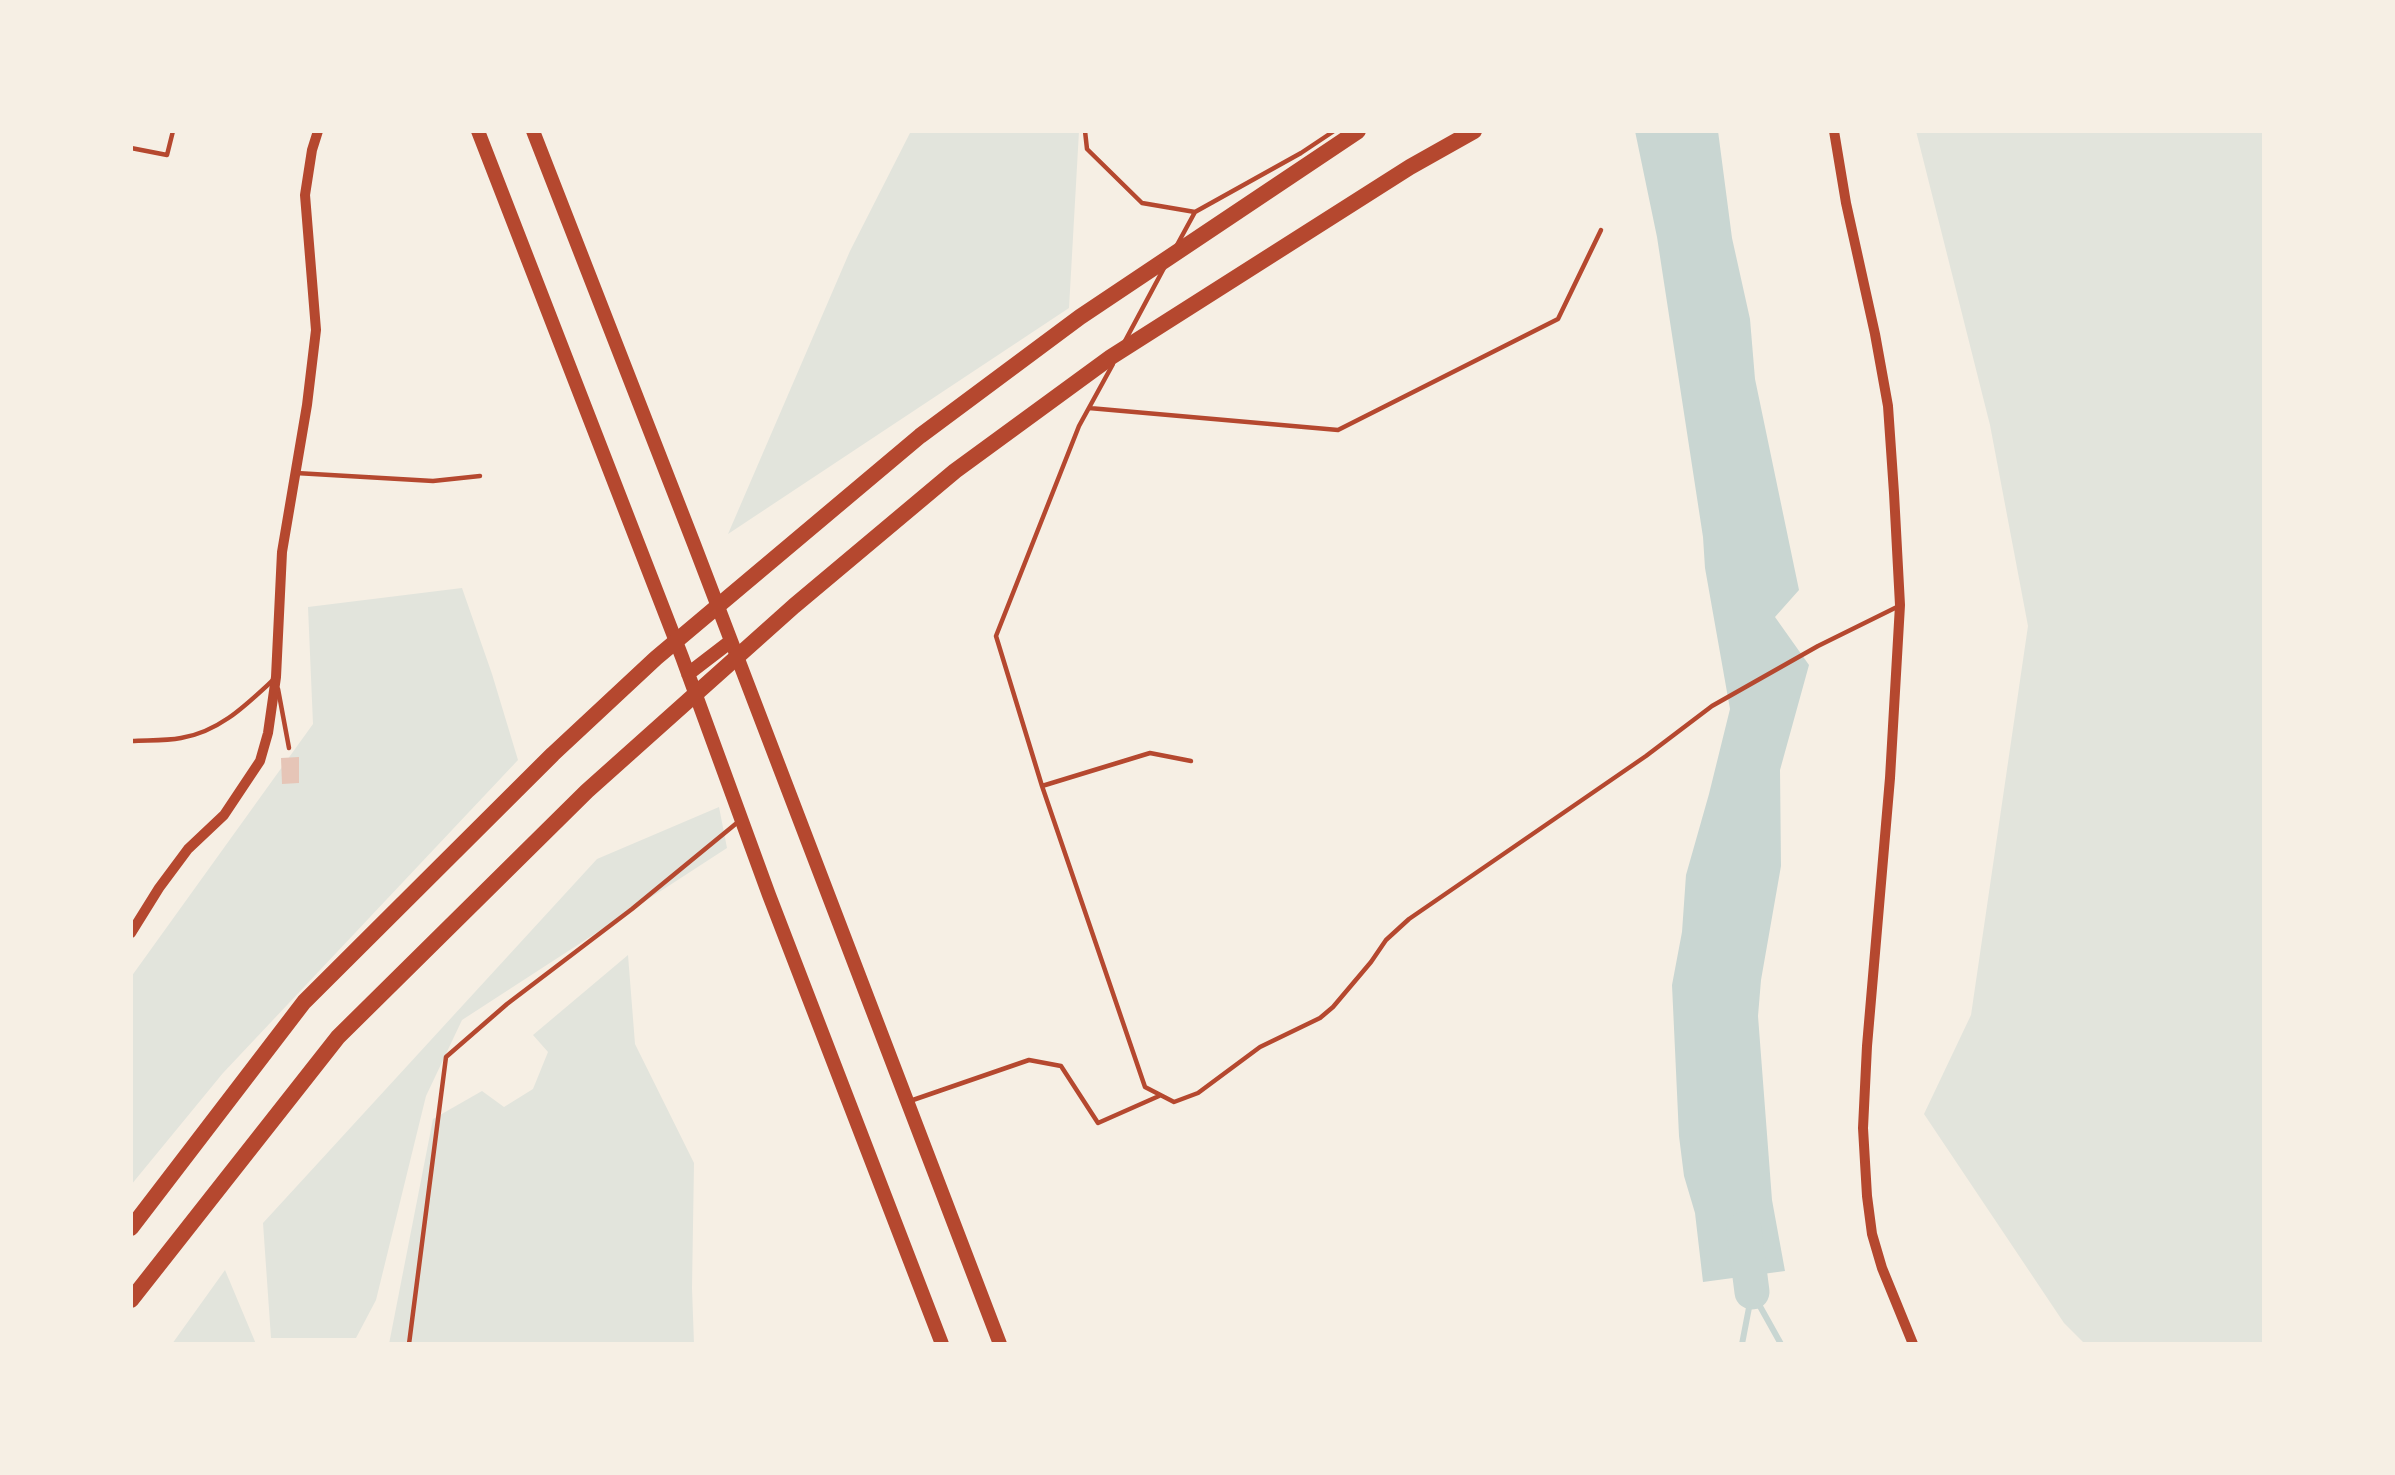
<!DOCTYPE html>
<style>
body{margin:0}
#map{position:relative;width:2395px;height:1475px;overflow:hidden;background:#f6efe4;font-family:"Exo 2",sans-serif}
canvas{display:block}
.frame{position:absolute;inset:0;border:133px solid #f6efe4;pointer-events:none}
</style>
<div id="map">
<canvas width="2395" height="1475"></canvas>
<div class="frame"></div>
</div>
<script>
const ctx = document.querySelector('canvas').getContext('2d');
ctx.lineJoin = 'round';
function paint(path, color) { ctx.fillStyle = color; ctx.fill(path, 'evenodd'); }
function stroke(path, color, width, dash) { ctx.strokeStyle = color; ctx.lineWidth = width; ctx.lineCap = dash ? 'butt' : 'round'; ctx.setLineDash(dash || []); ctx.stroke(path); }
paint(new Path2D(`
 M911,131H1079L1069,308L728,534L850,251Z
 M1916,131H2264V1344H2085L2064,1323L1924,1114L1971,1015L2028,626L1990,425Z
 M462,588L492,674L518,760L223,1073L131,1185V977L313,724L308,607Z
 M719,807L727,848L462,1020L426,1096L376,1300L356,1338H271L263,1223L597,859Z
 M628,955L635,1044L694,1163L692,1288L694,1344H389L433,1119L482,1091L504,1107L533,1089L548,1052L533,1035Z
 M225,1270L256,1344H172Z`), '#e2e4dc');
paint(new Path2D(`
 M1635,131H1718L1732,238L1750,319L1755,379L1799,590L1775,617L1809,665L1780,770L1781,866L1761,980L1758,1016L1772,1200L1785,1271L1703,1282L1695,1213L1684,1176L1679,1136L1672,985L1682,932L1686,875L1709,794L1730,709L1705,568L1703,537L1657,237Z`), '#c9d6d2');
stroke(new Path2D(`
 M1752,1292L1781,1344
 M1742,1344L1752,1292`), '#c9d6d2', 6);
stroke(new Path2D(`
 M1744,1229L1752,1292`), '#c9d6d2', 35);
paint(new Path2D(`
 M299,757V783L282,784L281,758Z`), '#e6c5b7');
stroke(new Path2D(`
 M1085,131L1087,149L1142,203L1195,212L1301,153L1334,131
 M131,148L167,155L173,131
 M1177,245L1195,212
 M1125,341L1164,268
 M1113,364L1079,426L996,636L1042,786L1150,753L1191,761
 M1089,408L1338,430L1558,319L1601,230
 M296,473L433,481L480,476
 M278,689L289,748
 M131,741C148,740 165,741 181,738C219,732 246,705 273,680
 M1042,786L1145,1087L1174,1102L1198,1093L1260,1047L1320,1018L1333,1007L1371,962L1386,940L1409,919L1646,756L1712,706L1818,646L1899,606
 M910,1101L1029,1060L1061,1066L1098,1123L1159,1096
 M409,1344L446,1057L507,1004L632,909L738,822`), '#b5482f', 4.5);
stroke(new Path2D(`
 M1834,131L1846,203L1875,334L1888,406L1894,493L1900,605L1890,778L1867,1046L1863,1128L1867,1196L1872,1234L1882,1268L1913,1344
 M131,933L159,888L188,849L224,815L260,761L268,733L276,677L282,552L307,405L316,330L305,195L312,150L318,131`), '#b5482f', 10);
stroke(new Path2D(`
 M478,131L682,657L769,895L942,1344
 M533,131L694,544L1000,1344
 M688,674L731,641`), '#b5482f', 14);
stroke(new Path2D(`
 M131,1228L304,1002L553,754L656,658L920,436L1080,317L1358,131
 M131,1300L338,1037L587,791L794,606L955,471L1111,357L1410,167L1474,131`), '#b5482f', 16);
</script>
